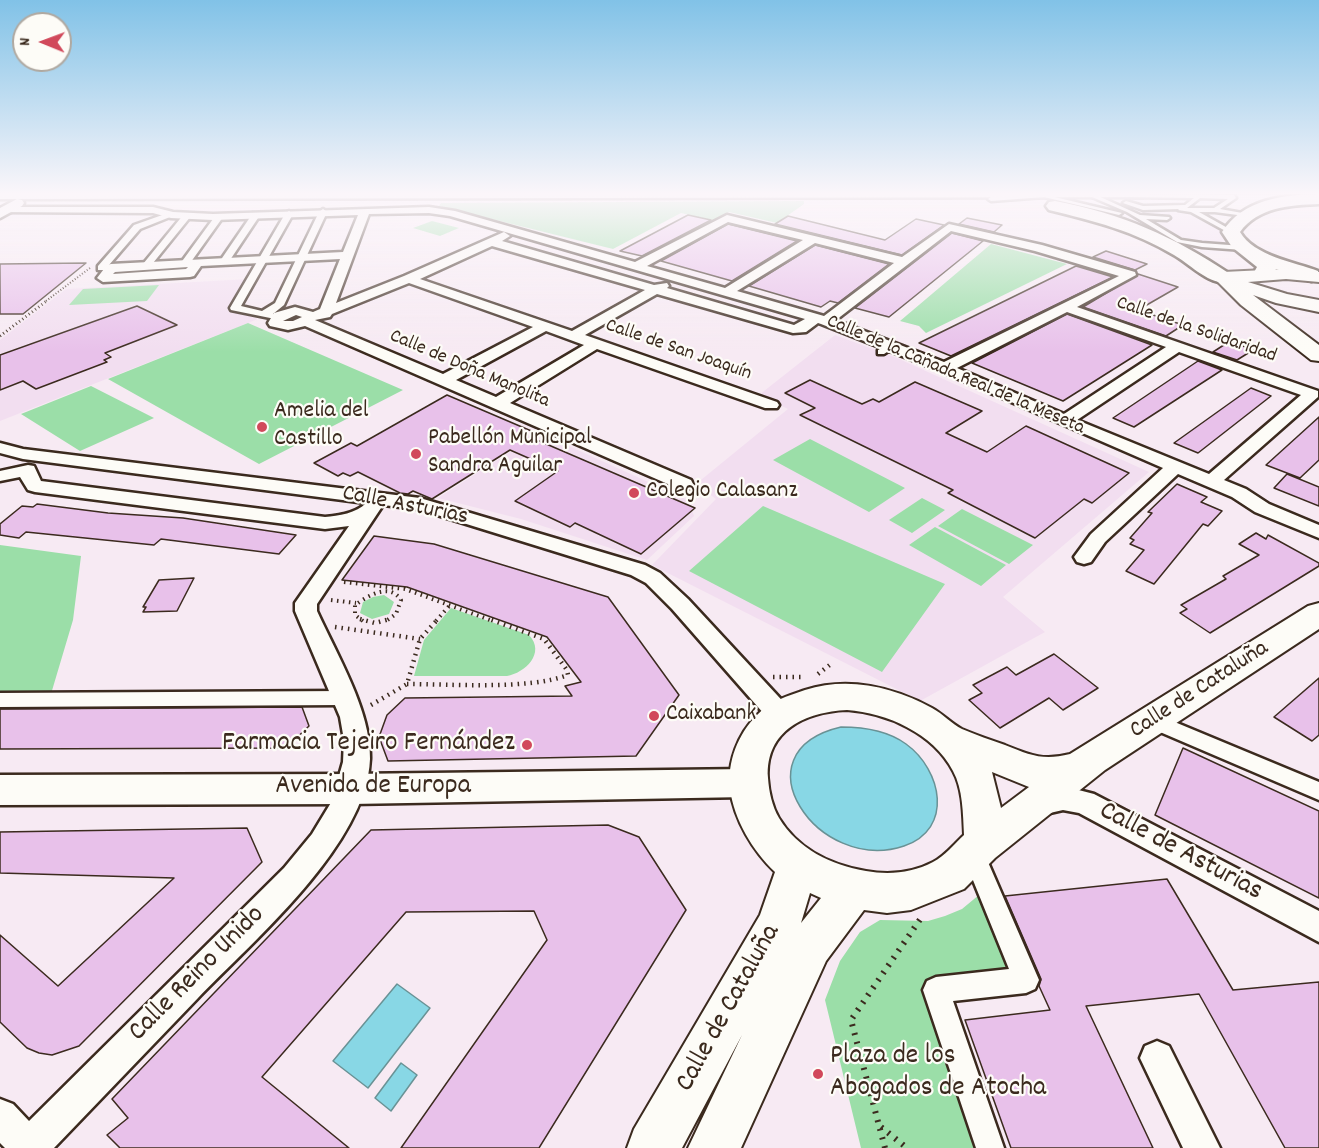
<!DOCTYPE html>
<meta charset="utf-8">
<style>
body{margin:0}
#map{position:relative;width:1319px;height:1148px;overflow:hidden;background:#f7eaf3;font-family:Dekko,sans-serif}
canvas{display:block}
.north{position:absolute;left:12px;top:12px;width:60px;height:60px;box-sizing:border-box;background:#fdfcf7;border:2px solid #afa8a0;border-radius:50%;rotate:271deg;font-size:16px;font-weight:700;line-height:24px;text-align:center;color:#3b2a1e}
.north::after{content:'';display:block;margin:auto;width:21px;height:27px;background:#d1495b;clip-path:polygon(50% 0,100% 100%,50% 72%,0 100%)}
</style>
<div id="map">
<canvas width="1319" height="1148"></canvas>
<div class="north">N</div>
</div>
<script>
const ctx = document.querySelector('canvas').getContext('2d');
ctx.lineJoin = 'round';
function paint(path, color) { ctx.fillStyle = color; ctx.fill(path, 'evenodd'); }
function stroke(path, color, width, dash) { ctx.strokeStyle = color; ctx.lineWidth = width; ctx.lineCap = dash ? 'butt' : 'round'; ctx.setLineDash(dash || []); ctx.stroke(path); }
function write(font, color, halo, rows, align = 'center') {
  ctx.font = font + ' Dekko,sans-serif'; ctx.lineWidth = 4.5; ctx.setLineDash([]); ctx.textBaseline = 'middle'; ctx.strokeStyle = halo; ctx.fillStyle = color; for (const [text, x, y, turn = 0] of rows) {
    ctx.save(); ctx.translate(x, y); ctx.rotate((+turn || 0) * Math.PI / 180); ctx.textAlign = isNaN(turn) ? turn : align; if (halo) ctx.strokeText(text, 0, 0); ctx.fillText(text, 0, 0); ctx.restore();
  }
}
paint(new Path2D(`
 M1196,210L1230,227L1221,231L1228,244L1202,243L1184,239L1171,234L1139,211Z
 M249,279L235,311L258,319L0,421V340L66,289Z
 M835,335L897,358L1149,472L1003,597L1045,632L920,701L652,565L716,499L696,484L788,409L759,395Z
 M540,433L688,500L694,516L647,560L521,519L438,498Z`), '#f2def0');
paint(new Path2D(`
 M804,201V204L777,223L729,212L716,221L681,213L613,249L439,206L441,203Z
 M432,221L459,228L440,236L413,228Z
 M991,244L1067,264L926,333L919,326L900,321Z
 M159,285L147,301L69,305L83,289Z
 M248,323L403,390L259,464L108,379Z
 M91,386L154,418L80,451L21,414Z
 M810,439L905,488L869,512L773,460Z
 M922,498L945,510L912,533L889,520Z
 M763,506L945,584L882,672L689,571Z
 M962,509L1033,545L1009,564L938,526Z
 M935,527L1006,565L981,586L909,545Z
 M0,545L81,556L73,620L48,704L0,705Z
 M384,595L394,602L389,614L372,619L360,613L363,602L373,597Z
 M451,608L529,635C546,653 525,673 507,676H414L424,640Z
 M991,885L1036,991L953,1000L1004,1148H861L825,1000L840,961L860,932L880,920L928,921L945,916L962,909Z`), '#9bdea8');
const water = new Path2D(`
 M841,727C864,727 887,730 906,744C942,770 954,829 904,846C818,875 734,752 841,727Z
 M397,984L430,1008L368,1088L333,1061Z
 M401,1063L417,1075L391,1111L375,1098Z`);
paint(water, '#88d7e5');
stroke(water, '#699295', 1.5);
const building = new Path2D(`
 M688,215L711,220L642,256L620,251Z
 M788,216L885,240L916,219L944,225L902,255L775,224Z
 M967,218L1002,225L994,232L959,224Z
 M728,224L797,241L732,281L661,261Z
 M952,233L983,241L889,317L855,308Z
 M815,245L889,264L838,303L830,301L821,307L749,286Z
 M1106,251L1147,264L1135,270L1093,257Z
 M86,263L23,314H0V264Z
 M1076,266L1113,277L951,356L919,343Z
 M1138,274L1178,287L1138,310L1183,325L1166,336L1083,307Z
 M137,306L177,325L105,353L111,357L104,360L107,362L36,389L23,381L0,390V355Z
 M1067,314L1152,345L1063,401L972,363Z
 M1230,341L1253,350L1237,360L1213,352Z
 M1198,361L1222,370L1134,427L1113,418Z
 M810,380L862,404L873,399L879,402L915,382L982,411L946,433L987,452L1026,426L1129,473L1092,503L1084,499L1035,538L948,493L953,490L800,415L815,408L785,393Z
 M1251,388L1271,396L1198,453L1174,443Z
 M447,395L536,433L530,437L695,508L641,554L575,523L570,527L515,501L558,471L510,450L432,499L413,491L408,494L400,493L358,472L350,476L343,473L338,476L314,463L351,443L357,446Z
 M1319,417V460L1300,478L1266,465Z
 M1287,474L1319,487V506L1274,488Z
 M1177,484L1207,497L1201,502L1222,511L1208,526L1203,524L1154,584L1126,571L1144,550L1130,544L1134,540L1130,538L1152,513L1148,512Z
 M37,504L108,513L183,518L296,535L279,554L161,539L154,545L26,532L19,538L0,535V524L22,506L33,507Z
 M1256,533L1266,539L1268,535L1319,563V566L1210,633L1180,613L1187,609L1181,605L1226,579L1223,576L1259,555L1239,544Z
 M374,536L434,544L608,597L679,695L636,756L388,761L379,737L387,715L405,698L572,696L565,686L581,682L547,637L407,587L342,580Z
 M194,578L177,611L143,612L146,607H143L159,580Z
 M1054,654L1098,688L1063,710L1049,698L1000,728L969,700L982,693L973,685L1007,667L1016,675Z
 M1319,678V735L1312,741L1274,717Z
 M302,707L309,726L286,748L0,749V709Z
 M1183,748L1319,811V898L1155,815Z
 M608,825L639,837L686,910L539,1148H401L547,940L534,911L406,912L262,1077L349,1148H120L107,1135L128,1118L112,1099L371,830Z
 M247,828L262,862L79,1046L52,1055L39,1053L27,1048L0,1022V935L58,986L174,878L0,873V832Z
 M1167,879L1233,990L1319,982V1148H1285L1199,994L1086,1006L1153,1148H1011L965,1020L1050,1010L1039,986L1041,979L1005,896Z`);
paint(building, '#e8c1ea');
stroke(building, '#3b2a1e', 1.5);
const service = new Path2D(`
 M1132,194L1234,195L1236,198L1220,209L1248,214L1245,216L1215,212H1199L1233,231V233L1231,234L1191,212L1178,210L1179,209L1143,210L1123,203L1126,201L1143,206L1185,205L1194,198L1130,197ZM1200,198L1228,199L1214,208H1187Z
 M1041,195L1044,197L1046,195L1122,213L1119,215L1044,197L991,201L988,199L991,197Z
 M1092,195H1096L1140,215L1169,217L1170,218L1167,220L1146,219L1181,240L1202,243L1243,246L1246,248L1243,250L1202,247L1177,242L1127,212L1092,197Z
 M889,344L896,346L884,354H878V350Z`);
const pedestrian = new Path2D(`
 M323,209L327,212L284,305L273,314L280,316V320L231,310L230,308L285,214L289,211L293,214L241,306L262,311L275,303L319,212Z
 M168,213L175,215L140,229L109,265L114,266V270H98V266L134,225Z
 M253,213L260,215L228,263H222L220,261Z
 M184,214L191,216L149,268H143V264Z
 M216,215L223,217L188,266H182L180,264Z
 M343,691L350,693L353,698L350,703L343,705L0,707V693Z
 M1153,713L1319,782V800L1146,726L1143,721L1146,716Z
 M973,843L981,846L1039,980L1035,989L1026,993L953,1001L1004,1148H976L923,990L927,981L936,977L1009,969L962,853L965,846Z`);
const minor = new Path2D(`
 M6,207H153L173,212L213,214L429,207L455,211L635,262L727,215L902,257L949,224L1042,245L1135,272L1136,275L1077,307L1318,391V397L1224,480L1246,489L1269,504L1319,525V538L1255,512L1232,497L1178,474L1105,542L1091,562L1084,564L1077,562L1074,557L1091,534L1163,468L940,371L821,324L818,323L806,332L793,333L657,294L585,335L777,402L779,405L777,408H765L597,349L510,403L691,480L693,484L691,488H677L305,326L288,330L270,326L268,323L274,313L295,307L313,312L320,309L340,259L201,266L194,276L190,277L103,282L97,278L107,265L111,264L343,252L358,215L213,220L171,218L153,213L2,212V208ZM429,213L450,216L805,319L794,325L667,288L669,286L667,283L654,285L502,241L510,236L504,232L404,276L336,303L369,214ZM728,222L803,240L725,288L647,266ZM951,231L1035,251L1119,276L944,362L836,320ZM815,243L894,263L824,316L737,291ZM492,246L645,290L572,331L420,279ZM188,267L186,269L113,274L115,272ZM409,283L533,327L443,374L315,320L330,317L332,314ZM1067,312L1166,347L1064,414L957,368ZM296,315L302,317L293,321H283ZM546,331L584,345L496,397L456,380ZM1179,352L1301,395L1209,474L1077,420Z
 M0,443L23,449L420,498L645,565L660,573L688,599L790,709L793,716L790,723L781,726L772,723L672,609L646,583L631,575L418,509L383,505L317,604V611C337,655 371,711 370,759C367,844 254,940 198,998C150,1048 102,1098 54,1148H5L0,1143V1099L13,1104L29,1121L284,868L312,834L332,801L343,762L344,740L340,717L295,611V603L349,526L325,529L35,492L28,490L20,477L0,481V471L28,465L34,466L41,481L325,517C338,516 357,513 366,503L23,459L0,453Z
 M1063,786L1094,794L1319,911V942L1079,813L1063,810L1041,815L1031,811L1027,803L1031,795Z
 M1157,1041L1169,1046L1220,1148H1183L1140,1058L1145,1046Z`);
const tertiary = new Path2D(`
 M17,199L22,200L24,203L22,206L0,218V208Z
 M747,769L759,773L764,783L759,793L747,797L351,804L0,805V775L351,774Z`);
const secondary = new Path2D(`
 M1286,269L1319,272V282L1286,279L1248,282L1287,294L1319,300V312L1276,303L1253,295L1319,345V361L1311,360L1241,305L1214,278L1217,274L1223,272Z
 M1319,603V629L1105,770L995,858L964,889L911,910L887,913L864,910L826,961L741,1148H688L742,1035L682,1148H627L634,1129L760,915L775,872C753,851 734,820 730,789C727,762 738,734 757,715C770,701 788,696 805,690C848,676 894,687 932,708C943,714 952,724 962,729C976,735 991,740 1005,745C1030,755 1043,761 1070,754L1308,606ZM847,710C887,713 933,733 953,771C963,789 963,814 964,835C954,844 945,856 933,862C912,873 889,875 866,871C831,865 798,849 779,818C772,806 769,792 768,778C765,730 806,712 847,710ZM992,772L1029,787L1001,808ZM810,893L821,898L801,923Z`);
const motorway = new Path2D(`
 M0,192H1152L1144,197L0,199Z
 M1319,194V204C1290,205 1258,207 1240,232C1254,256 1294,262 1318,271V279L1311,281L1276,269L1270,278H1256L1253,274L1257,267L1232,247L1222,232C1244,199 1282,195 1319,194Z
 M1055,201C1123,214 1173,236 1230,274L1233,278L1230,282C1211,287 1190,264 1174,255C1134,231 1094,221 1049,210L1046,206L1049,202Z`);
stroke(service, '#3b2a1e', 5);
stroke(pedestrian, '#3b2a1e', 5);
stroke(minor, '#3b2a1e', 5);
stroke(tertiary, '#3b2a1e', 5);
stroke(secondary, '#3b2a1e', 4);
stroke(motorway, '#3b2a1e', 5);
stroke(new Path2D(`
 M46,301L90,268`), '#3b2a1e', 2, [1, 2]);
stroke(new Path2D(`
 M0,336L48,300`), '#3b2a1e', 3, [1, 3]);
stroke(new Path2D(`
 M344,582L405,589L493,621
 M331,600L356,603
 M363,621L355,615V605C368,596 389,582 401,600L396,614L386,621
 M436,621L450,605`), '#3b2a1e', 4, [1.5, 4.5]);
stroke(new Path2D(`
 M360,619L375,623L390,619
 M335,627L420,639
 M818,674L831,664
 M773,677H805
 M407,684C451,684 529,690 568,675L567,670L544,639L489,619
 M371,705L407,684L420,639L438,619`), '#3b2a1e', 4.5, [1.5, 5]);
stroke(new Path2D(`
 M881,1127L907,1148
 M885,1148L851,1020L921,918`), '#3b2a1e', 6, [2, 7]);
paint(service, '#fdfcf7');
paint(pedestrian, '#fdfcf7');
paint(minor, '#fdfcf7');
paint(tertiary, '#fdfcf7');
paint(secondary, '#fdfcf7');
paint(motorway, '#fdfcf7');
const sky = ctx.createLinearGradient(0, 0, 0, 352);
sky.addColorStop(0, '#81c2e7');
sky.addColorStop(0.55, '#fbf6fa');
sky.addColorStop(1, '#fbf6fa00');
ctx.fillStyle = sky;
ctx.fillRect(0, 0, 1319, 352);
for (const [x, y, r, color] of [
 [262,427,6,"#d1495b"],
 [416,454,6,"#d1495b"],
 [634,493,6,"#d1495b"],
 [654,716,6,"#d1495b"],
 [527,745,6,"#d1495b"],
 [818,1074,6,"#d1495b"]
]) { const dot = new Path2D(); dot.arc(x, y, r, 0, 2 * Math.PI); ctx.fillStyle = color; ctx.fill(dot); stroke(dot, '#fdfcf7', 2); }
write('20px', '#3b2a1e', '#fdfcf7', [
 ["Calle de la Solidaridad",1196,331,19],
 ["Calle de San Joaquín",678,351,19],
 ["Calle de Doña Manolita",469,370,23],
 ["Calle de la Cañada Real de la Meseta",955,376,23]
]);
write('24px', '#3b2a1e', '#fdfcf7', [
 ["Amelia del",274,413],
 ["Castillo",274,441],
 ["Pabellón Municipal",428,440],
 ["Sandra Aguilar",428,468],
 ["Colegio Calasanz",646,493],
 ["Caixabank",666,716]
], 'left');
write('24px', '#3b2a1e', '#fdfcf7', [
 ["Calle Asturias",405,507,11],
 ["Calle de Cataluña",1200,691,-33]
]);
write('28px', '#3b2a1e', '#fdfcf7', [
 ["Farmacia Tejeiro Fernández",515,745],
 ["Plaza de los",830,1058,"left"],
 ["Abogados de Atocha",830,1090,"left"]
], 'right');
write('28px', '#3b2a1e', '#fdfcf7', [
 ["Avenida de Europa",373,788],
 ["Calle de Asturias",1180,853,28],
 ["Calle Reino Unido",198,975,-45],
 ["Calle de Cataluña",730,1009,-61]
]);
</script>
